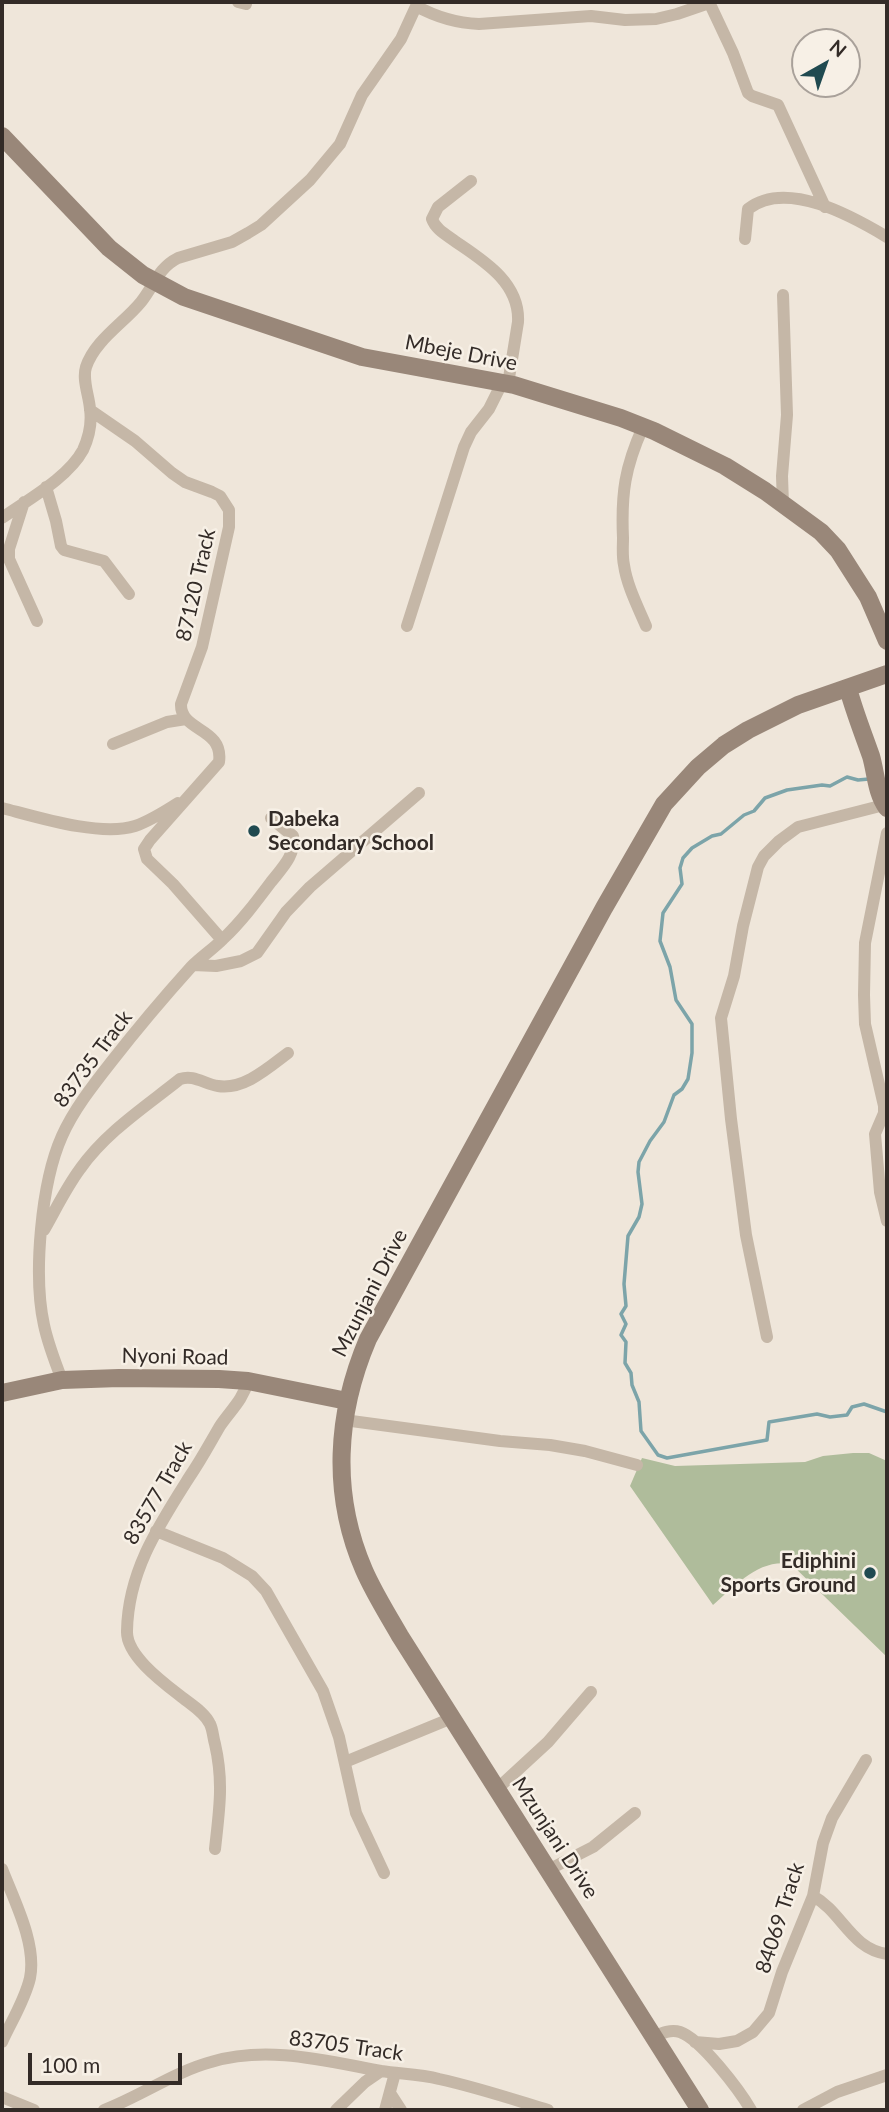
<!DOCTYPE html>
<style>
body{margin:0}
#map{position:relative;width:889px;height:2112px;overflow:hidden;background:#efe6da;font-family:Lato,sans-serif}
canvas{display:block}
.frame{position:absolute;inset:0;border:4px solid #332b27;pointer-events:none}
.north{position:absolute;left:791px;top:28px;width:70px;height:70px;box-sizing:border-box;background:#f7f0e6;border:2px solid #a9a19a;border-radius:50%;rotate:40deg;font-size:19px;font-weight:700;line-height:28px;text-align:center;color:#332b27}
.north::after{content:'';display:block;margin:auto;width:24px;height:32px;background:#204a50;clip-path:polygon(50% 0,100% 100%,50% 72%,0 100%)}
.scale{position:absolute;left:28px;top:2053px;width:154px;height:32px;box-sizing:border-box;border:4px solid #332b27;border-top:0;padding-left:9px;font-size:21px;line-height:24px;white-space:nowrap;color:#332b27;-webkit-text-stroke:5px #f7f0e6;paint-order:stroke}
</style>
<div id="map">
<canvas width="889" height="2112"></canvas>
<div class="frame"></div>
<div class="north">N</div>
<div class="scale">100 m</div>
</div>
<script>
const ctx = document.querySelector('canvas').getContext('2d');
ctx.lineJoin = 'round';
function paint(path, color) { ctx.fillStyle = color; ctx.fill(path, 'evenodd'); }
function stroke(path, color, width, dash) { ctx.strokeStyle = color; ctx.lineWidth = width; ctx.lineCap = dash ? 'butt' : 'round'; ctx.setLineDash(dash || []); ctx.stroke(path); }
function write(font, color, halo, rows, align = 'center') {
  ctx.font = font + ' Lato,sans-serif'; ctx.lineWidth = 5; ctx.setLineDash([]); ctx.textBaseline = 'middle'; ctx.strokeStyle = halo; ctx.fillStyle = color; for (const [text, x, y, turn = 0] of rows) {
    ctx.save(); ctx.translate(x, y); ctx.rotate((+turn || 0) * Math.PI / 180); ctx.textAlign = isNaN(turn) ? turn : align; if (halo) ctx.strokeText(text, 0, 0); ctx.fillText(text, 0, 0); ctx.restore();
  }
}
paint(new Path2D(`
 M853,1453H869L887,1461V1657L791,1564C759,1558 735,1586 713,1605L630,1486L642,1458L675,1466L805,1462L823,1456Z`), '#afbc9b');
stroke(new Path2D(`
 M869,779L858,780L847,777L830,786L822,785L787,790L765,798L754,811L744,815L721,834L712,836L692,848L683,858L680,868L682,884L663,913L660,941L670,967L676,1000L692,1024V1053L688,1079L682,1089L674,1095L664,1122L650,1141L639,1162L638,1172L642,1204L639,1217L628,1236L624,1284L626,1306L621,1314L626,1324L621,1335L626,1342L625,1363L631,1373L632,1385L639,1402L641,1431L658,1455L667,1458L767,1440L769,1422L817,1414L830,1417L847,1415L852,1407L864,1404L887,1412`), '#7ca4a9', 3.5);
stroke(new Path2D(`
 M238,2L246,4
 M709,2L733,53L748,93L752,96L778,105L825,207
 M416,6C436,17 456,23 479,24L591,16L625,20L656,19L677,14L709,3
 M471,181L438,207L432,219C436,230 447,235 456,242C484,261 520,283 518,322L508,384
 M745,239L748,209C786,179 852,216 887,237
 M90,410L135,441L172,473L185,482L212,492L220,496L229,510V527L202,647L181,704C180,732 224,727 219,762L150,840L144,849L147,859L173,884L222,940
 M643,427C625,467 621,493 623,538C623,546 622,556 624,565C627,586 638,607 646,626
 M46,487L56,521L61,546L64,550L104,561L129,594
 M24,502L9,549V559L37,621
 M783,504L782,476L787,415L783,295
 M2,518C27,500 68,478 83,450C89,437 92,423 90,409C89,395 82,380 86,367C95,340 124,323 141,302C154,286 158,268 178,258L232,242L248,233L261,225L310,180L340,144L362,95L401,39L418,2
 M407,626L464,447L471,432L489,409L502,383
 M113,744L167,722L186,719
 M2,808C37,817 100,837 135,826C150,821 164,812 178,803
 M887,833L865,943L864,995L865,1024L884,1106V1113L875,1134L880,1192L887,1221
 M193,965L216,966L241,961L257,953L286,912L310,887L419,793
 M44,1230C56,1209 66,1188 80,1169C106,1132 145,1107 180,1079C194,1074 204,1084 218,1086C244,1090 268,1068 288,1053
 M767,1337L746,1235L731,1119L721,1018L734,976L743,926L758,867L764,856L779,841L798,827L884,805
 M62,1380C55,1362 48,1344 44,1325C33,1275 41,1183 62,1136C74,1109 94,1084 112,1061C137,1029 164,997 191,967C201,957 213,949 223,939C241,922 256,902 271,882C282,868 296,855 293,836L271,818
 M344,1420L500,1441L550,1445L585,1451L637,1465
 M156,1531L223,1558L252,1576L266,1591L323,1691L339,1737L356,1813L384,1873
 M345,1762L452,1718
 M497,1789L548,1742L591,1692
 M215,1849C219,1811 224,1783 215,1744C213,1738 213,1730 210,1724C205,1713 192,1705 183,1698C165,1684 126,1656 127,1631C128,1571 159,1525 190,1476C201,1460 210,1443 220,1426C230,1411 243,1400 248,1381
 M2,1869C14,1900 37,1944 30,1978C25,2000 11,2022 2,2042
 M548,1870L593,1847L635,1813
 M813,1896C842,1912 851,1949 887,1954
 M653,2037C662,2033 671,2029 680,2032C701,2039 740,2091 751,2110
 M695,2042L719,2044L737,2041L753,2032L769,2013L782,1972L813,1896L823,1843L832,1818L866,1760
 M390,2093L401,2110
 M2,2097L34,2110
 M104,2110C141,2096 174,2072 211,2062C268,2045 326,2061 381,2071C401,2074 420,2074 439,2079C476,2087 512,2099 548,2110
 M336,2110L365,2082L381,2071
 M385,2110L395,2073
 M803,2110L837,2092L887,2075`), '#c5b7a7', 12);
stroke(new Path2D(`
 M2,136L109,248L143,275L184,297L362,357L514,385L621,418L654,431L725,466L765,491L821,532L838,550L868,597L887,641
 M848,688C854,711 863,733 871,756C876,773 876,793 887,808
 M2,1393L62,1380L119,1378L219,1379L248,1381L347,1401
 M700,2110L400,1636C388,1615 374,1593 364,1570C331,1494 336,1414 368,1339L604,908L664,804L698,767L724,745L748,730L798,705L887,674`), '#998779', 18);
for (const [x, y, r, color] of [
 [254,831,7,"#204a50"],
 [870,1573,7,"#204a50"]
]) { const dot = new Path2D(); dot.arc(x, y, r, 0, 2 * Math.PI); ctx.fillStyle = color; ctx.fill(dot); stroke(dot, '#f7f0e6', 2.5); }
write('21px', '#332b27', '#f7f0e6', [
 ["Mbeje Drive",461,353,11],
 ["87120 Track",196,585,-77],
 ["83735 Track",93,1059,-53],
 ["Mzunjani Drive",370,1293,-63],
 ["Nyoni Road",175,1357,1],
 ["83577 Track",158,1493,-60],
 ["Mzunjani Drive",555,1838,57],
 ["84069 Track",780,1918,-72],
 ["83705 Track",346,2046,8]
]);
write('bold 21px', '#332b27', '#f7f0e6', [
 ["Dabeka",268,819],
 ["Secondary School",268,843],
 ["Ediphini",856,1561,"right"],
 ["Sports Ground",856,1585,"right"]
], 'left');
</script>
